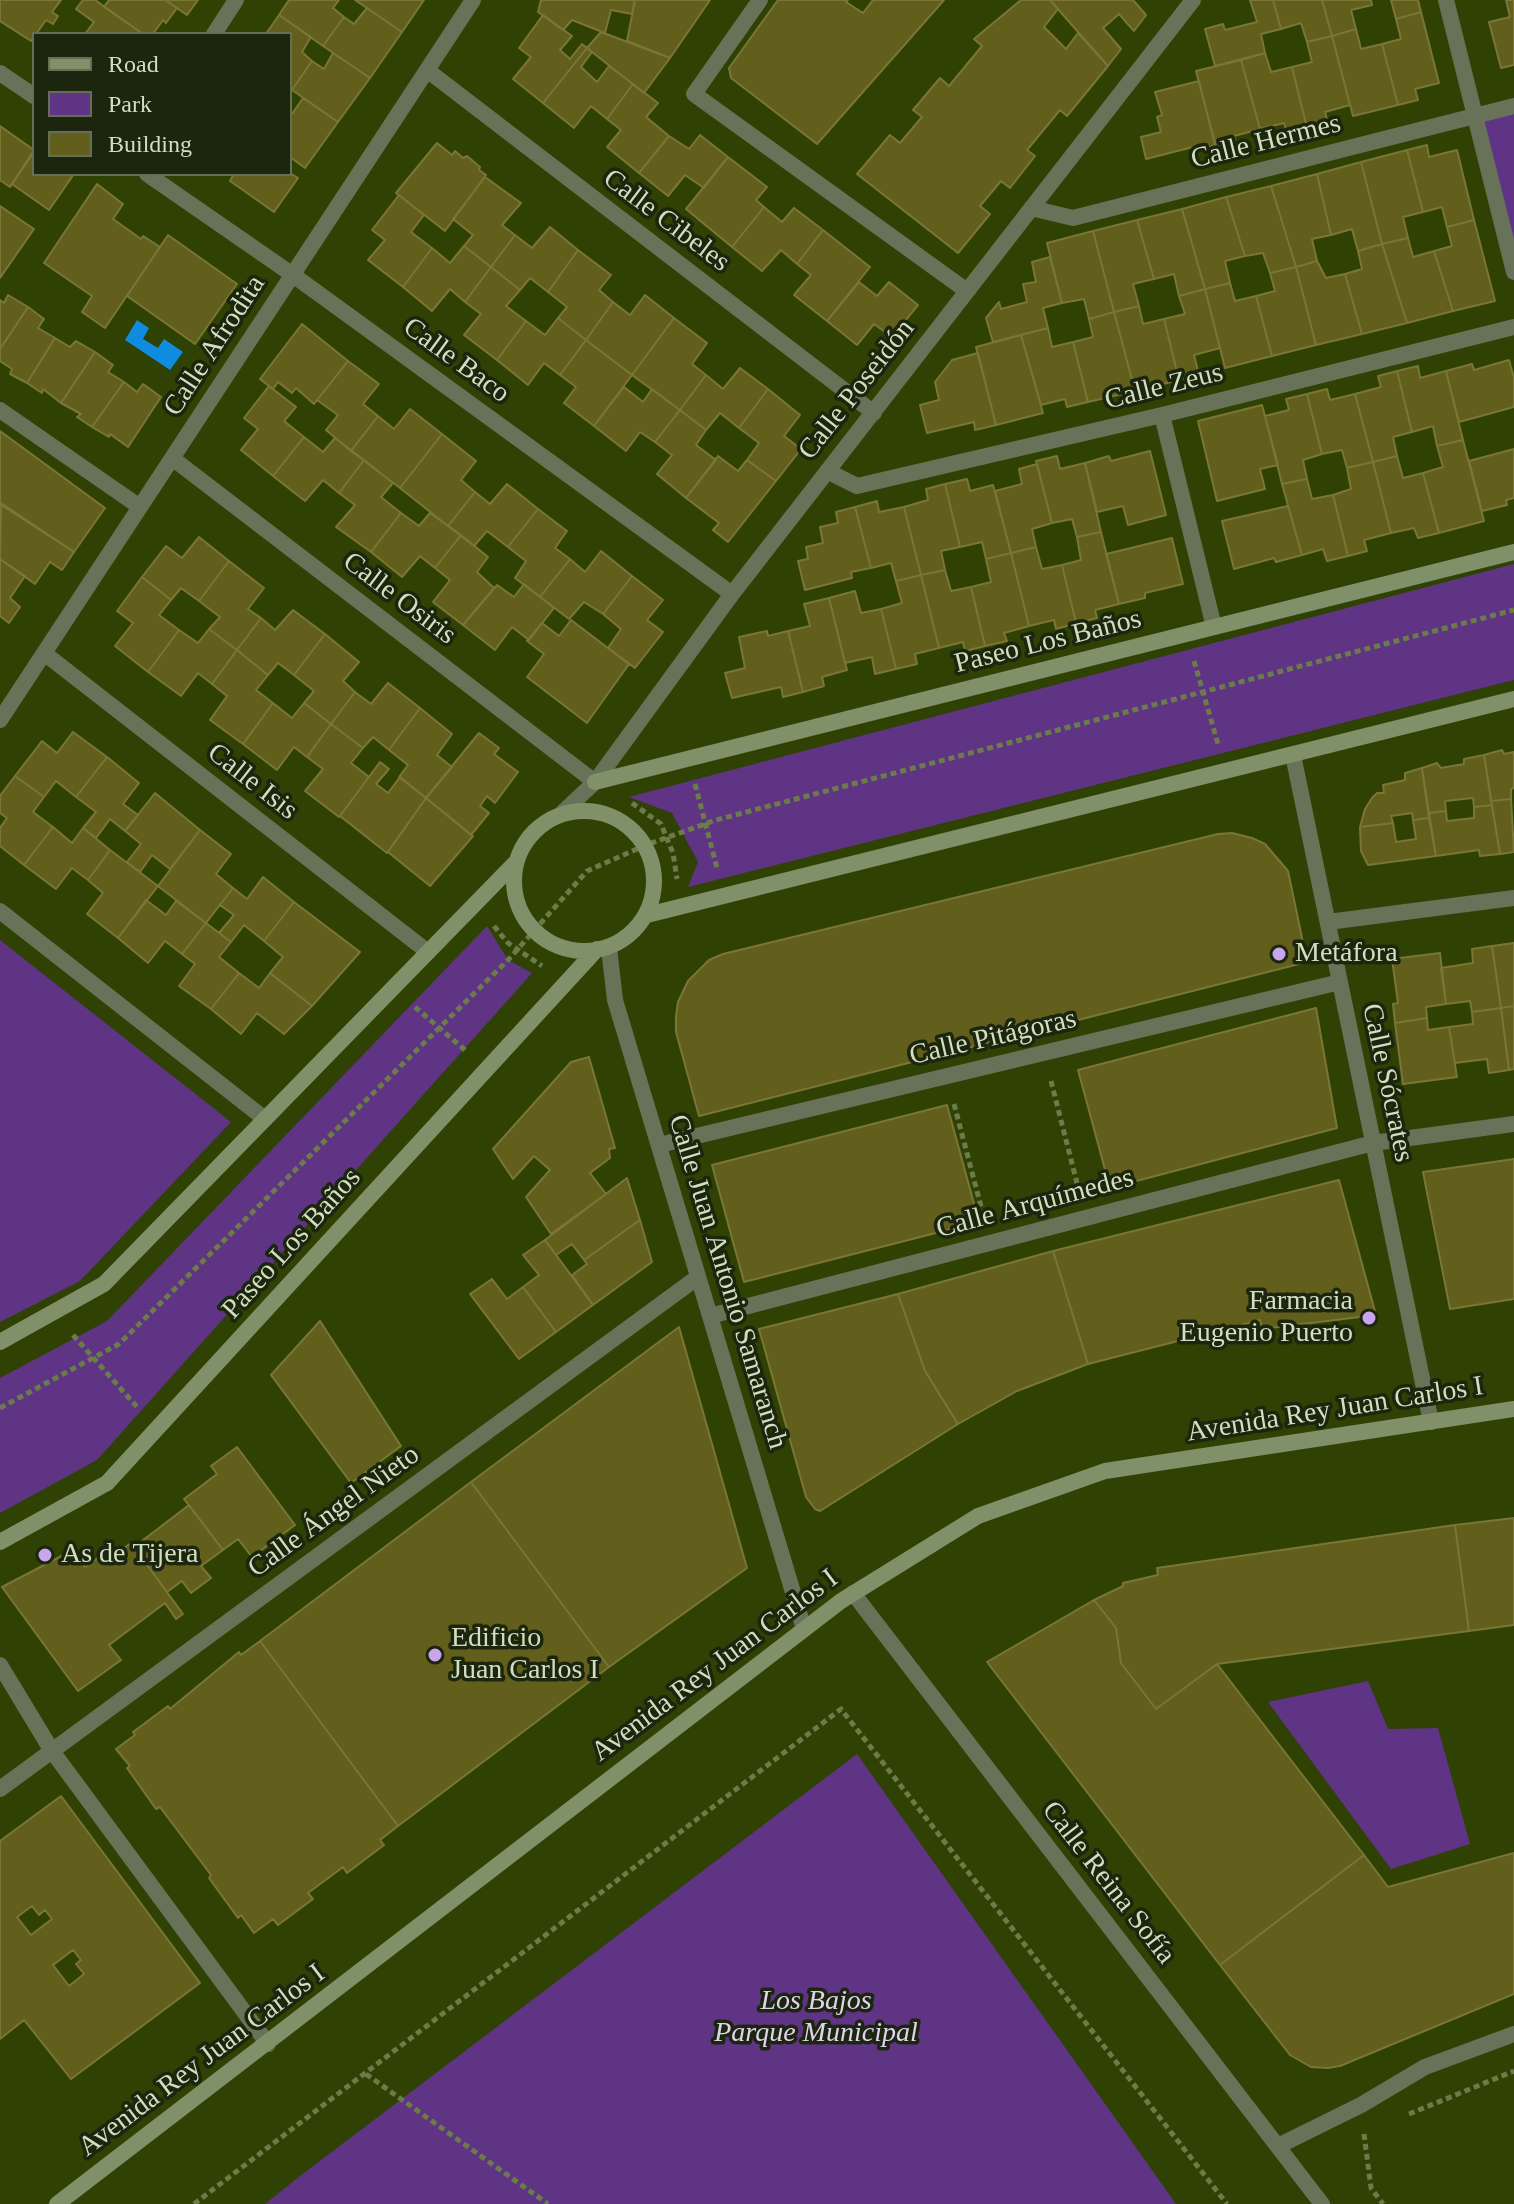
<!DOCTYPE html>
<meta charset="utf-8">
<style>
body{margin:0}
#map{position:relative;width:1514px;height:2204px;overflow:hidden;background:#2f4204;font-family:"Times New Roman",serif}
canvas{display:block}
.legend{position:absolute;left:32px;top:32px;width:260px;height:144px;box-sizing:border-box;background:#1c250e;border:2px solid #646f55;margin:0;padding:10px 14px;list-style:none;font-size:24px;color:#d1debf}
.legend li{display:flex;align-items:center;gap:16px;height:40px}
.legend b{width:40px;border:2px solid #646f55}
</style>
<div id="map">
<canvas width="1514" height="2204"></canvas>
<ul class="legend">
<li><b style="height:10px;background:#809069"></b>Road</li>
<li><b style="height:22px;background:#5f3485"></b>Park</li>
<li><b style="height:22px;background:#625f1d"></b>Building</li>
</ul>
</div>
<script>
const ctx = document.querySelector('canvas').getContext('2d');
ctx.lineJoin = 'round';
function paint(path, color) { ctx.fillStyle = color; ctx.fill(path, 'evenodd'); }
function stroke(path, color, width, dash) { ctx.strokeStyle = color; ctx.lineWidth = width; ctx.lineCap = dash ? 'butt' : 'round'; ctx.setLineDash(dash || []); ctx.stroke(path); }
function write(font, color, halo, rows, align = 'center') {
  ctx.font = font + ' "Times New Roman",serif'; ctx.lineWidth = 7; ctx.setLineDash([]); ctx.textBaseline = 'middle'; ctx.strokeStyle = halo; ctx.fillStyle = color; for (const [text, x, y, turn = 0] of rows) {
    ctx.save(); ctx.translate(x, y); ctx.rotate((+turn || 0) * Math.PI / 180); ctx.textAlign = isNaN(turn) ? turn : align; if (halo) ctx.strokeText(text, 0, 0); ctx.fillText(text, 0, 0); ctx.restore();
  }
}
paint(new Path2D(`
 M1514,106V272L1475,116Z
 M1514,564V680L688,887L698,862L672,813L629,797Z
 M487,926L508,960L532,973L97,1460L0,1513V1378L107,1321Z
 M0,940L231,1122L80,1281L0,1322Z
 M1368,1681L1388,1729L1438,1728L1470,1844L1391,1869L1268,1702Z
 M857,1754L1176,2204H265L300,2176Z`), '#5f3485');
paint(new Path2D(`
 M137,320L149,328L143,339L158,348L164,339L183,352L170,370L125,340Z`), '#0f8cdf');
const building = new Path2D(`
 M0,0H61L52,12L58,16L53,24L46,20L31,41L0,21Z
 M83,0H95L143,34H85L94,22L76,9Z
 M109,0H165L177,8L166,23L163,20L153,34H143L104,7Z
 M165,0H198L187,15Z
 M289,0H339L333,8L344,17L323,46L279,15Z
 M355,0H424L402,32Z
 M541,0H635L632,14L611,10L605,33L572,20L563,30L538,12Z
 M635,0H710L670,58L627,41Z
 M778,0H848L846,2L863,13L873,0H944L817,144L731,78L729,68Z
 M1021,0H1050L1058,9L1044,27L1066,49L1078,33L1108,66L1067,116L1060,110L1027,150L1035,156L1010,188L1001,181L980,206L990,214L958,253L857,174L890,135L900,143L922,117L913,110L940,78L949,86L982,46L974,39Z
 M1050,0H1133L1146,15L1134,31L1119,14L1103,28L1121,49L1108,66Z
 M1250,0H1273L1281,29L1261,34L1265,53L1215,66L1205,29L1223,24L1225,30L1257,22Z
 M1273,0H1322L1332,36L1307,42L1301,23L1281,29Z
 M1322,0H1371L1372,5L1351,10L1356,29L1332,36Z
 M1391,0H1418L1421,12L1396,19Z
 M1506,0H1514V65L1501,68L1489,22L1510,17Z
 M367,8L402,32L370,78L323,46L344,17L354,24Z
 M1421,12L1439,83L1415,89L1418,100L1398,105L1382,44L1401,39L1396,19Z
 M279,15L311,37L302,52L312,61L292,90L290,88V34H266Z
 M543,15L572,36L560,50L570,59L582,44L587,48L543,103L513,79L531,57L519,48Z
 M1356,29L1361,49L1382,44L1398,105L1353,116L1332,36Z
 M601,32L670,58L644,93L587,48Z
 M1332,36L1350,105L1325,112L1328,123L1307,128L1292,67L1312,62L1307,42Z
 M587,48L592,52L581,67L597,82L609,66L633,84L607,119L591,106L574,128L543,103Z
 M333,53L370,78L338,122L292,90L312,61L324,69Z
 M1265,53L1271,72L1292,67L1307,128L1287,133L1284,123L1260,129L1241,60Z
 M1241,60L1260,129L1234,136L1236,147L1217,151L1196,71Z
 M1199,81L1215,145L1194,151L1193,147L1146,159L1141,137L1161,132L1157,117L1162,115L1155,92Z
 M633,84L658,103L646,117L669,136L639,173L607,147L621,130L607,119Z
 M303,98L338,122L305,168L290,157V113L292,114Z
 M0,126L34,150L10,187L0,180Z
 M700,135L728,157L704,188L685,175L668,196L639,173L669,136L689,149Z
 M437,143L452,155L455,151L463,158L467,156L480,167L479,170L486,175L445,231L396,193Z
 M1427,145L1429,157L1457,150L1474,220L1447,227L1442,207L1423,212L1407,150Z
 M1407,150L1423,212L1403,217L1408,238L1382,244L1361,162Z
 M34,152V174H74L49,210L12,184Z
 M728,157L767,187L756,200L764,207L732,247L686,209Z
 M1361,162L1382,244L1358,251L1352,229L1331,235L1317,174Z
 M290,173L298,178L274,212L230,181L234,174Z
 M1317,174L1331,235L1312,239L1317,261L1296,267L1271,186Z
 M485,177L521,203L502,225L515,235L491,267L464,246L473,235L453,219Z
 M97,184L123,204L113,219L141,239L143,236L160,247L105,328L82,312L92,296L44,263Z
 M1271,186L1296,267L1270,273L1263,253L1245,256L1226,197Z
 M399,195L424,215L411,232L432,248L403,287L368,260L385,240L372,230Z
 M1226,197L1245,256L1225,261L1230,283L1205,289L1182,209Z
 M0,206L34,229L0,278Z
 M764,207L782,222L794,208L823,230L797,264L781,250L762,271L732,247Z
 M1182,209L1205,289L1179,296L1174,274L1154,279L1137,220Z
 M1137,220L1154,279L1133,284L1139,306L1114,312L1093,231Z
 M1474,220L1495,301L1453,311L1434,251L1452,246L1447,227Z
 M550,227L578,250L548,292L530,278L520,290L491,267L515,235L532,248Z
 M823,230L870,267L827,321L794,295L811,275L797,264Z
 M1093,231L1114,312L1089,319L1084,299L1062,303L1047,243Z
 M168,235L237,284L195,344L127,296Z
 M1408,238L1413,257L1434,251L1453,311L1407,323L1382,244Z
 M1382,244L1407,323L1362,334L1345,274L1362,269L1358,251Z
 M464,246L491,267L465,302L450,289L432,311L403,287L432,248L450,263Z
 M578,250L611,275L599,290L613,302L586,340L558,318L567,307L548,292Z
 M1050,257L1062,303L1043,308L1048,328L993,342L986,318L999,302L1001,309L1027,302L1023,284L1036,282L1032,262Z
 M1317,261L1326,278L1345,274L1362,334L1316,345L1296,267Z
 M491,267L520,290L506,306L526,321L497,360L464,335L481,314L465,302Z
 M1296,267L1316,345L1272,356L1256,296L1275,291L1270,273Z
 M859,282L877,296L889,282L918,305L892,337L874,324L857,345L827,321Z
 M1230,283L1235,301L1256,296L1272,356L1225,368L1205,289Z
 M1205,289L1220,348L1194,355L1199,375L1179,380L1164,319L1185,314L1179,296Z
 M8,295L28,307L0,349V300L4,303Z
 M645,295L674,318L632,375L586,340L613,302L630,315Z
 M1139,306L1143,324L1164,319L1179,380L1135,391L1114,312Z
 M28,307L44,319L38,328L55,338L27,383L10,374L12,369L0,361V349Z
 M1114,312L1135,391L1088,402L1073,342L1093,337L1089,319Z
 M558,318L586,340L560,375L544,363L528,385L497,360L526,321L545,335Z
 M674,318L707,343L692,364L706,375L680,410L632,375Z
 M302,324L348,361L314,404L296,388L292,393L278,382L273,389L260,379Z
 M1048,328L1052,347L1073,342L1088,402L1067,407L1065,399L1041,405L1021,335Z
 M1021,335L1043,413L996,425L976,347Z
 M55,338L70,347L76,341L95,352L61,403L43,389L42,393L27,383Z
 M586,340L632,375L594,426L564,403L576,387L560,375Z
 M95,352L113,365L108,372L124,382L92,427L77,417L81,414L61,403Z
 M978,353L996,425L975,430L974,422L927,433L920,405L939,400L935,382L952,360Z
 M1509,360L1514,378V407L1459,422L1446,371L1472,364L1474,370Z
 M348,361L379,384L363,404L378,416L351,451L326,430L338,415L317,400Z
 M1418,366L1420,378L1446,371L1463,440L1437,446L1433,426L1412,432L1397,371Z
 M740,368L768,389L739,428L720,413L706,430L680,410L706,375L723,389Z
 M1397,371L1412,432L1393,437L1397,456L1373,462L1355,394L1381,387L1378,376Z
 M124,382L137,392L143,384L161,397L128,447L110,434L109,437L92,427Z
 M269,386L296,407L284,421L304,437L273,476L241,450L258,429L244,418Z
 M624,387L643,402L652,389L680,410L655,442L640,432L626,451L594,426Z
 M768,389L800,415L784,436L801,449L776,481L747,460L759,443L739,428Z
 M1327,389L1330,400L1355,394L1373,462L1347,468L1342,450L1322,454L1307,394Z
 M1307,394L1322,454L1303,460L1307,479L1282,484L1265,416L1289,410L1286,399Z
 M1262,405L1278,465L1260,469L1265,489L1217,501L1198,421Z
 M410,409L442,434L400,488L351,451L378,416L394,429Z
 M680,410L706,430L696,445L716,460L686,498L657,474L672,455L655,442Z
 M0,431L105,508L74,552L0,504Z
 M442,434L476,461L461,480L475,492L448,526L400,488Z
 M304,437L323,452L335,438L364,460L339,493L323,480L305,501L273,476Z
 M1463,440L1484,521L1439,533L1423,473L1443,467L1437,446Z
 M1514,449V498L1506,500L1507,505L1482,511L1469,461Z
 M1150,451L1166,515L1128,525L1123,506L1097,512L1085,463L1109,456L1111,461Z
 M718,456L738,471L747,460L776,481L728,542L713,530L719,523L686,498Z
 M1057,456L1060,469L1085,463L1101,532L1077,537L1072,519L1052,523L1036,461Z
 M1397,456L1403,478L1423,473L1439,533L1418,538L1414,528L1391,533L1373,462Z
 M364,460L393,483L381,497L401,513L371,552L336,527L355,505L339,493Z
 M1373,462L1391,533L1364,540L1367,551L1348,556L1333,495L1351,489L1347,468Z
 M1037,464L1052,523L1032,529L1036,547L1011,553L995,491L1022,484L1019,469Z
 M967,479L970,491L993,485L1011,553L986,559L982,542L960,547L945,484Z
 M1307,479L1312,499L1333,495L1348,556L1327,561L1323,549L1302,555L1282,484Z
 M507,484L538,509L508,547L487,531L474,546L448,526L475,492L490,504Z
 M945,484L960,547L941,551L945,570L921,575L904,507L928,500L926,489Z
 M877,501L879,512L904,507L921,575L896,581L891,563L871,568L855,507Z
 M1,503L74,552L62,570L50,562L35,584L0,559Z
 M1288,506L1302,555L1276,562L1274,558L1234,569L1222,521Z
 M855,507L871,568L851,572L852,578L805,590L798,561L808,559L806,547L823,543L820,527L838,523L836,512Z
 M538,509L567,531L555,548L570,559L540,597L515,578L526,561L508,547Z
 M401,513L419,526L430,513L461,535L435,568L420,556L402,577L371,552Z
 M1101,532L1119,604L1095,610L1097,618L1076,623L1062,565L1081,560L1077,537Z
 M461,535L488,557L477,572L494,588L463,625L433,602L450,580L435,568Z
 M199,537L229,561L199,601L181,588L171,600L142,577L166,546L182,558Z
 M1172,538L1183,584L1145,593V598L1119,604L1106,554Z
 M1036,547L1042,569L1062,565L1076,623L1056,629L1054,620L1029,626L1011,553Z
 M601,551L632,576L603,614L584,602L569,619L540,597L570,559L585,572Z
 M1011,553L1029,626L1004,633L1007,641L985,646L971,587L991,582L986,559Z
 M0,559L25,576L10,598L20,607L9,623L0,616Z
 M229,561L264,588L248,609L261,618L237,650L209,629L220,617L199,601Z
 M945,570L951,591L971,587L985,646L965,651L963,642L939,648L921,575Z
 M921,575L939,648L915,654L917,664L896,669L881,609L902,603L896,581Z
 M632,576L663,600L647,620L663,632L635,668L608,648L621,629L603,614Z
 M142,577L171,600L159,615L179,630L148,672L115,646L133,623L117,611Z
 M524,584L554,608L529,640L512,627L495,650L463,625L497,585L514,597Z
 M855,591L861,613L881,609L896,669L875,674L872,657L845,663L829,598Z
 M829,598L847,670L822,677L824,686L803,692L788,631L810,626L804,604Z
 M293,610L325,634L294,675L278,663L268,675L237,650L261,618L275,630Z
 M571,620L629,664L587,723L527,677L544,654L527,641L542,623L559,636Z
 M209,629L237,650L212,684L198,673L181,696L148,672L179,630L198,643Z
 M767,631L768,636L788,631L803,692L783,697L781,687L732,698L725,673L745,668L739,637Z
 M325,634L359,662L343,681L355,692L331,724L304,703L314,691L294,675Z
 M237,650L268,675L256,690L273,703L243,744L210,720L227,696L212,684Z
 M388,683L420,708L389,750L373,737L363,748L331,724L355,692L371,704Z
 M273,703L292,718L304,703L331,724L307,757L294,747L277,770L243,744Z
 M420,708L452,734L437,755L452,767L426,798L399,777L408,765L389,750Z
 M331,724L363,748L351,763L369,777L339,817L305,791L323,769L307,757Z
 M73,732L107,757L76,797L56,781L44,797L15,776L42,741L57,753Z
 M479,733L499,748L494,754L518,772L495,803L487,796L480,806L489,813L471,835L426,798Z
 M1502,750L1504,754L1514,752V788L1511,789V799L1491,801L1484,755Z
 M1484,755L1492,805L1474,807L1473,798L1445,801L1446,811L1429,813L1422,768L1437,763L1441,768L1464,764V759Z
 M107,757L139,783L123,804L138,815L125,831L110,819L96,838L83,828L96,812L76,797Z
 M380,762L389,769L376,784L388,793L400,777L426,798L387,853L340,816Z
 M1422,768L1429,818L1413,820L1412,813L1391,816L1393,823L1360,827L1365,809L1372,798L1377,793H1384L1383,785L1405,780V773Z
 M15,776L44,797L33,812L53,827L24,865L0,846V828L7,818L0,813V796Z
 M155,793L200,830L170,869L152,855L140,872L127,862L141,844L125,831Z
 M426,798L473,836L430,886L388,852Z
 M1511,799L1514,852L1500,854L1491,801Z
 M1492,805L1500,854L1480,856L1479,850L1436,856L1429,813L1446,811L1447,821L1474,818V807Z
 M1429,818L1436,856L1368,865L1361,851L1360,827L1393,823L1396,842L1416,839L1413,820Z
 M53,827L72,843L83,828L110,850L88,880L72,868L56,889L24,865Z
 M200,830L231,854L216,874L233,888L206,923L158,886Z
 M1232,833L1252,838L1265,844L1288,871L1307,962L699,1116L676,1032V1016L678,1002L688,981L709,960L723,954L1218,834Z
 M110,850L158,886L118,938L87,914L103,893L88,880Z
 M263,877L294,902L264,941L244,925L231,942L219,933L234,915L220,905L233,888L247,899Z
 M146,900L166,915L176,901L206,923L182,954L165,941L148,963L118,938Z
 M294,902L360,952L312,1006L270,973L283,957L264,941Z
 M206,923L231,942L219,957L239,973L211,1009L179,986L195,964L182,954Z
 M1514,943V1006L1501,1008L1492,946Z
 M1492,946L1501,1008L1472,1012L1470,1001L1446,1004L1441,968L1473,963L1472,949Z
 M1440,953L1446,1004L1426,1007L1427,1018L1395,1023L1393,1004L1398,1003L1392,959Z
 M239,973L259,988L270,973L312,1006L284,1034L257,1013L241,1034L211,1009Z
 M1514,1006V1069L1509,1070L1501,1008Z
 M1316,1008L1337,1128L1110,1188L1078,1070Z
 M1501,1008L1509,1070L1489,1073L1487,1059L1455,1063L1449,1027L1473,1024L1472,1012Z
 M1427,1018L1428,1030L1449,1027L1457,1077L1403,1084L1395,1023Z
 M589,1057L615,1148L609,1149L610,1158L590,1173L606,1194L551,1234L526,1197L550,1170L534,1156L513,1179L493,1149L571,1062Z
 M947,1105L979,1222L744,1282L712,1165Z
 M1514,1159V1299L1450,1309L1423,1172Z
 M627,1178L640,1220L584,1260L572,1244L556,1255L545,1240Z
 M1339,1180L1376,1315L1262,1329L1260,1320L1088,1364L1053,1251Z
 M640,1220L652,1262L593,1305L572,1275L587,1264L584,1260Z
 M545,1240L593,1305L556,1332L523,1287L539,1275L523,1255Z
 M1053,1251L1088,1364L1017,1391L958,1424L925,1371L898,1294Z
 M492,1279L507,1299L523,1287L556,1332L519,1359L470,1294Z
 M898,1294L925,1371L958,1424L820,1511L815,1509L806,1497L759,1329Z
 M320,1321L401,1446L351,1483L271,1375Z
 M679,1327L747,1568L609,1667L471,1482Z
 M237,1447L295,1525L252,1557L238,1539L223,1550L184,1499L217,1474L211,1466Z
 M471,1482L609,1667L398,1826L260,1641Z
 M189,1505L223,1550L201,1566L211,1578L191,1593L182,1581L167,1592L134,1547Z
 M1514,1518V1625L1469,1631L1455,1525Z
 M1455,1525L1469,1631L1217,1664L1156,1709L1121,1663L1116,1628L1094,1600L1123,1586V1583L1158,1575L1157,1568Z
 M131,1543L183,1614L176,1619L165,1603L109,1645L121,1660L78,1691L2,1587L73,1550L85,1567L109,1550L113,1556Z
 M1094,1600L1116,1628L1121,1663L1156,1709L1217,1664L1364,1855L1220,1965L987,1662Z
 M260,1641L398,1826L380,1840L384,1845L347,1873L343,1867L308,1893L313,1899L278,1925L273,1919L254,1933L241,1915L238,1918L209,1878L211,1875L160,1807L156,1809L127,1768L130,1766L116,1749L135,1735L133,1732L168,1706L170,1709L239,1652L241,1655Z
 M61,1796L200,1983L71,2079L24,2020L0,2039V1841ZM32,1906L39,1915L45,1910L52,1919L31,1935L17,1917ZM73,1950L81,1960L76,1964L84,1974L69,1986L53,1965Z
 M1514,1853V1994L1340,2066L1328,2068L1311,2067L1290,2055L1220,1965L1364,1855L1388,1887Z`);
paint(building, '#625f1d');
stroke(building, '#797636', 2);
stroke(new Path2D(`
 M1194,661L1218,744
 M695,784L717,868
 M632,803L661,824L673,853L677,879
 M494,926L508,943L542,966
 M415,1007L465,1050
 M1051,1081L1079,1191
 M954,1104L983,1214
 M73,1335L138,1408
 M0,1408L119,1344L508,960L587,871L646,845L716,820L1514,610
 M366,2074L548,2204
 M1409,2114L1514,2071
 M1364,2134L1371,2188L1383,2204
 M194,2204L841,1709L1227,2204`), '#6b7c4a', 5, [6, 4]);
stroke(new Path2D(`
 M760,0L694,94L967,291
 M1446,0L1514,272
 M214,34L236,0
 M427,70L874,413
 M0,73L34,96
 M147,174L293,275L732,594
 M1031,208L1073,218L1514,106
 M0,410L140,507
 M1162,415L1214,627
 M172,458L595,782
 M827,471L857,486L1162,415L1514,327
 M44,653L428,952
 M0,720L473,0
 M1293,755L1431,1422
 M563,812L595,782L732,594L1193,0
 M0,911L265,1119
 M1328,922L1514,898
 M609,948L615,1000L804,1629
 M659,1145L1340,982
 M710,1316L1373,1143L1514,1124
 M853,1593L1322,2204
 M0,1665L52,1751L268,2044
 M0,1789L698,1277
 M1278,2146L1361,2105L1425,2067L1514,2034`), '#677259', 16);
stroke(new Path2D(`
 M595,782L1514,552
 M514 881a70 70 0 1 1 140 0a70 70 0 1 1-140 0Z
 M647,915L1514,699
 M0,1342L104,1284L514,864
 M0,1542L107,1483L597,949
 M57,2204L841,1601L978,1516L1105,1471L1514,1409`), '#809069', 16);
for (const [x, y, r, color] of [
 [1279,954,8,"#c9a5ee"],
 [1369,1318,8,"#c9a5ee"],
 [45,1555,8,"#c9a5ee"],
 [435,1655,8,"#c9a5ee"]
]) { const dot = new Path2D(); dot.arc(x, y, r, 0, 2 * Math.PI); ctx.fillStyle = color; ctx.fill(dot); stroke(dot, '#1c250e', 3); }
write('28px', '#d1debf', '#1c250e', [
 ["Calle Hermes",1266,142,-14],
 ["Calle Cibeles",666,221,37],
 ["Calle Afrodita",215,346,-57],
 ["Calle Baco",456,361,36],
 ["Calle Zeus",1164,387,-14],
 ["Calle Poseidón",857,390,-52],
 ["Calle Osiris",399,599,37],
 ["Paseo Los Baños",1048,642,-14],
 ["Calle Isis",252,782,38],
 ["Calle Pitágoras",993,1038,-13],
 ["Calle Sócrates",1387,1083,78],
 ["Calle Arquímedes",1035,1204,-15],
 ["Paseo Los Baños",292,1244,-48],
 ["Calle Juan Antonio Samaranch",727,1282,73],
 ["Avenida Rey Juan Carlos I",1335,1410,-9],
 ["Calle Ángel Nieto",334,1512,-36],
 ["Avenida Rey Juan Carlos I",715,1666,-37],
 ["Calle Reina Sofía",1108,1883,52],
 ["Avenida Rey Juan Carlos I",202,2061,-37]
]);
write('28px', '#d1debf', '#1c250e', [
 ["Metáfora",1295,954],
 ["Farmacia",1353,1302,"right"],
 ["Eugenio Puerto",1353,1334,"right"],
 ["As de Tijera",61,1555],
 ["Edificio",451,1639],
 ["Juan Carlos I",451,1671]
], 'left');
write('italic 28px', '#dfd3ed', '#1c250e', [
 ["Los Bajos",816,2002],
 ["Parque Municipal",816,2034]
]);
</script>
